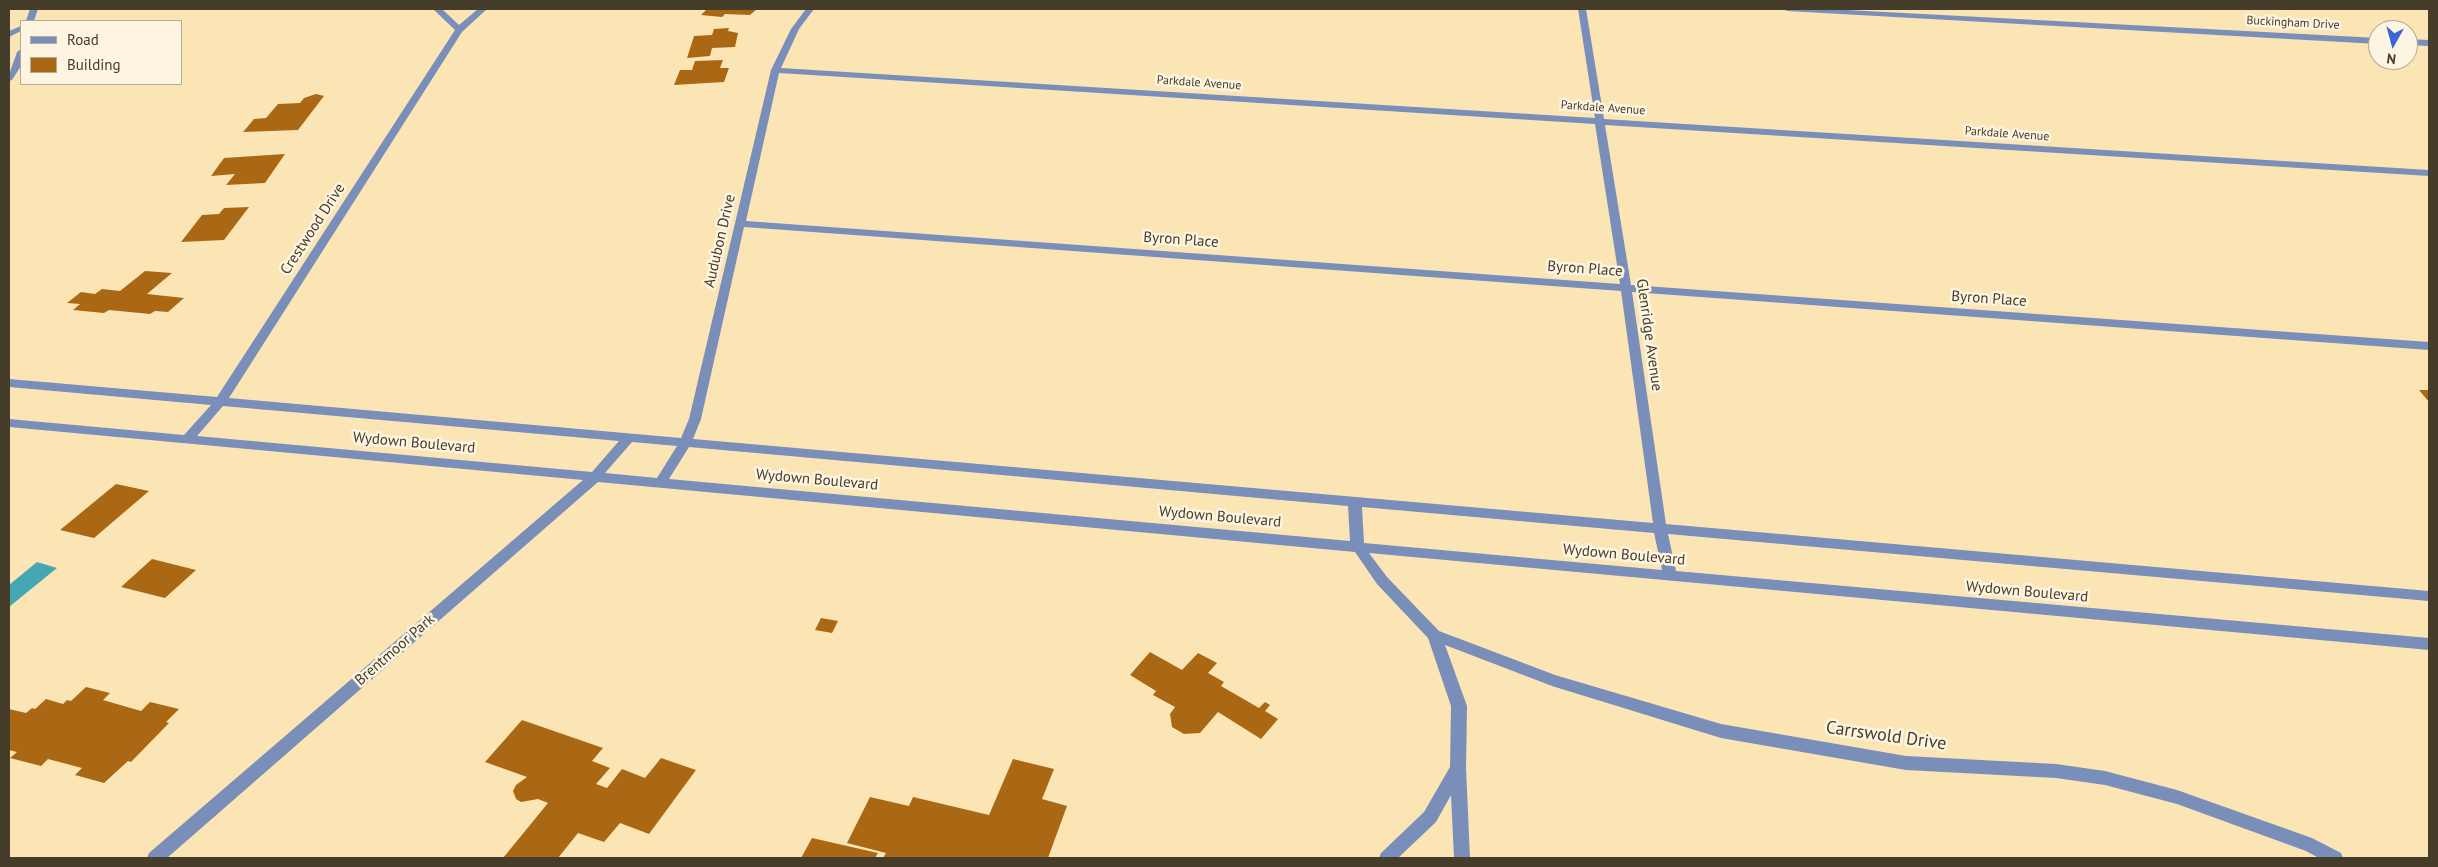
<!DOCTYPE html>
<style>
body{margin:0}
#map{position:relative;width:2438px;height:867px;overflow:hidden;background:#fce5b5;font-family:"PT Sans",sans-serif}
canvas{display:block}
.frame{position:absolute;inset:0;border:10px solid #453c29;pointer-events:none}
.legend{position:absolute;left:20px;top:20px;width:162px;height:65px;box-sizing:border-box;background:#fdf4e1;border:1px solid #b3aa97;margin:0;padding:6px 9px;list-style:none;font-size:15px;color:#453c29}
.legend li{display:flex;align-items:center;gap:10px;height:25px}
.legend b{width:25px;border:1px solid #b3aa97}
.north{position:absolute;left:2368px;top:20px;width:50px;height:50px;box-sizing:border-box;background:#fdf4e1;border:1px solid #b3aa97;border-radius:50%;rotate:187deg;font-size:14px;font-weight:700;line-height:20px;text-align:center;color:#453c29}
.north::after{content:'';display:block;margin:auto;width:18px;height:22px;background:#3b66d7;clip-path:polygon(50% 0,100% 100%,50% 72%,0 100%)}
</style>
<div id="map">
<canvas width="2438" height="867"></canvas>
<div class="frame"></div>
<ul class="legend">
<li><b style="height:6px;background:#7a8eba"></b>Road</li>
<li><b style="height:14px;background:#aa6814"></b>Building</li>
</ul>
<div class="north">N</div>
</div>
<script>
const ctx = document.querySelector('canvas').getContext('2d');
ctx.lineJoin = 'round';
function paint(path, color) { ctx.fillStyle = color; ctx.fill(path, 'evenodd'); }
function write(font, color, halo, rows, align = 'center') {
  ctx.font = font + ' "PT Sans",sans-serif'; ctx.lineWidth = 5; ctx.setLineDash([]); ctx.textBaseline = 'middle'; ctx.strokeStyle = halo; ctx.fillStyle = color; for (const [text, x, y, turn = 0] of rows) {
    ctx.save(); ctx.translate(x, y); ctx.rotate((+turn || 0) * Math.PI / 180); ctx.textAlign = isNaN(turn) ? turn : align; if (halo) ctx.strokeText(text, 0, 0); ctx.fillText(text, 0, 0); ctx.restore();
  }
}
paint(new Path2D(`
 M37,562L57,568L9,607V585Z`), '#44a7b2');
paint(new Path2D(`
 M707,9H757L750,15L725,14L722,17L701,15Z
 M729,28L728,31L738,33L735,47L712,48L710,56L687,58L694,36L712,35L714,29Z
 M723,60L720,68H729L724,82L674,85L680,70H692L695,61Z
 M316,94L324,96L298,130L243,132L254,119L266,118L278,104L300,103L304,98Z
 M285,154L265,183L226,185L235,174L211,176L224,158Z
 M249,207L224,240L181,242L202,215L219,214L224,208Z
 M145,271L172,273L147,294L184,298L168,312L155,311L150,314L109,310L104,313L73,310L80,304L67,303L81,292L95,294L102,289L120,291Z
 M2419,390H2429V402Z
 M116,484L149,491L94,538L60,530Z
 M152,559L196,570L165,598L121,587Z
 M821,618L838,621L832,633L815,630Z
 M1150,652L1182,670L1198,653L1217,663L1208,673L1224,682L1221,686L1259,708L1265,702L1270,705L1265,711L1278,719L1261,739L1218,712L1200,733L1184,734L1172,727L1170,714L1175,707L1153,695L1156,691L1130,675Z
 M86,687L110,693L103,700L141,711L150,702L179,709L166,722L169,723L131,762L128,761L104,783L75,775L82,768L48,759L41,766L10,758L17,752L9,750V709L26,713L32,708L35,709L46,699L63,704L67,700L71,701Z
 M522,720L603,748L592,761L610,768L596,784L607,788L622,769L645,778L661,758L696,770L649,834L620,823L604,842L578,833L558,858H503L548,803L538,799L521,802L516,799L513,791L516,785L527,777L485,762Z
 M1013,759L1054,769L1042,799L1067,806L1048,858H883L886,853L847,843L870,797L909,806L913,797L989,815Z
 M812,838L878,853L875,858H801Z`), '#aa6814');
paint(new Path2D(`
 M30,9H38L34,21H26Z
 M433,9H442L459,25L478,9H487L462,32L229,398L681,438L689,419L771,70L791,29L806,9H814L799,29L781,68L1595,118L1578,9H1586L1604,119L2429,170V176L1605,125L1631,285L2429,342V350L1632,292L1666,524L2429,591V601L1668,534L1676,571L2429,638V650L1369,553L1387,577L1439,631L1555,675L1721,724L1906,756L2056,764L2105,771L2177,790L2312,838L2341,853L2343,858H2319L2306,851L2177,804L2105,785L2056,778L1906,770L1721,738L1552,686L1445,645L1467,706L1466,768L1470,858H1454L1451,795L1436,822L1398,858H1379L1381,853L1424,812L1450,767L1451,706L1428,638L1377,584L1355,552L598,482L167,858H147L149,853L583,480L9,427V419L184,435L211,405L9,387V379L217,397L455,30ZM779,73L1595,124L1620,284L746,221ZM744,227L1621,291L1653,523L693,439L701,419ZM223,406L619,441L592,472L197,436ZM632,442L677,446L657,478L605,473ZM689,447L1348,506L1350,541L669,479ZM1362,507L1654,533L1662,570L1364,543Z
 M1783,9H1828L2378,38V44L1787,11Z
 M21,26V31L9,37V31Z
 M2408,39L2429,40V46L2408,45Z
 M21,49V66L12,80L9,81C9,70 14,62 17,52Z`), '#7a8eba');
write('12px', '#453c29', '#fdf4e1', [
 ["Buckingham Drive",2293,23,3],
 ["Parkdale Avenue",1199,83,4],
 ["Parkdale Avenue",1603,108,4],
 ["Parkdale Avenue",2007,134,4]
]);
write('15px', '#453c29', '#fdf4e1', [
 ["Crestwood Drive",313,229,-57],
 ["Byron Place",1181,240,4],
 ["Audubon Drive",720,241,-77],
 ["Byron Place",1585,269,4],
 ["Byron Place",1989,299,4],
 ["Glenridge Avenue",1649,335,82],
 ["Wydown Boulevard",414,443,5],
 ["Wydown Boulevard",817,480,5],
 ["Wydown Boulevard",1220,517,5],
 ["Wydown Boulevard",1624,555,5],
 ["Wydown Boulevard",2027,592,5],
 ["Brentmoor Park",395,650,-41]
]);
write('18px', '#453c29', '#fdf4e1', [
 ["Carrswold Drive",1886,736,8]
]);
</script>
